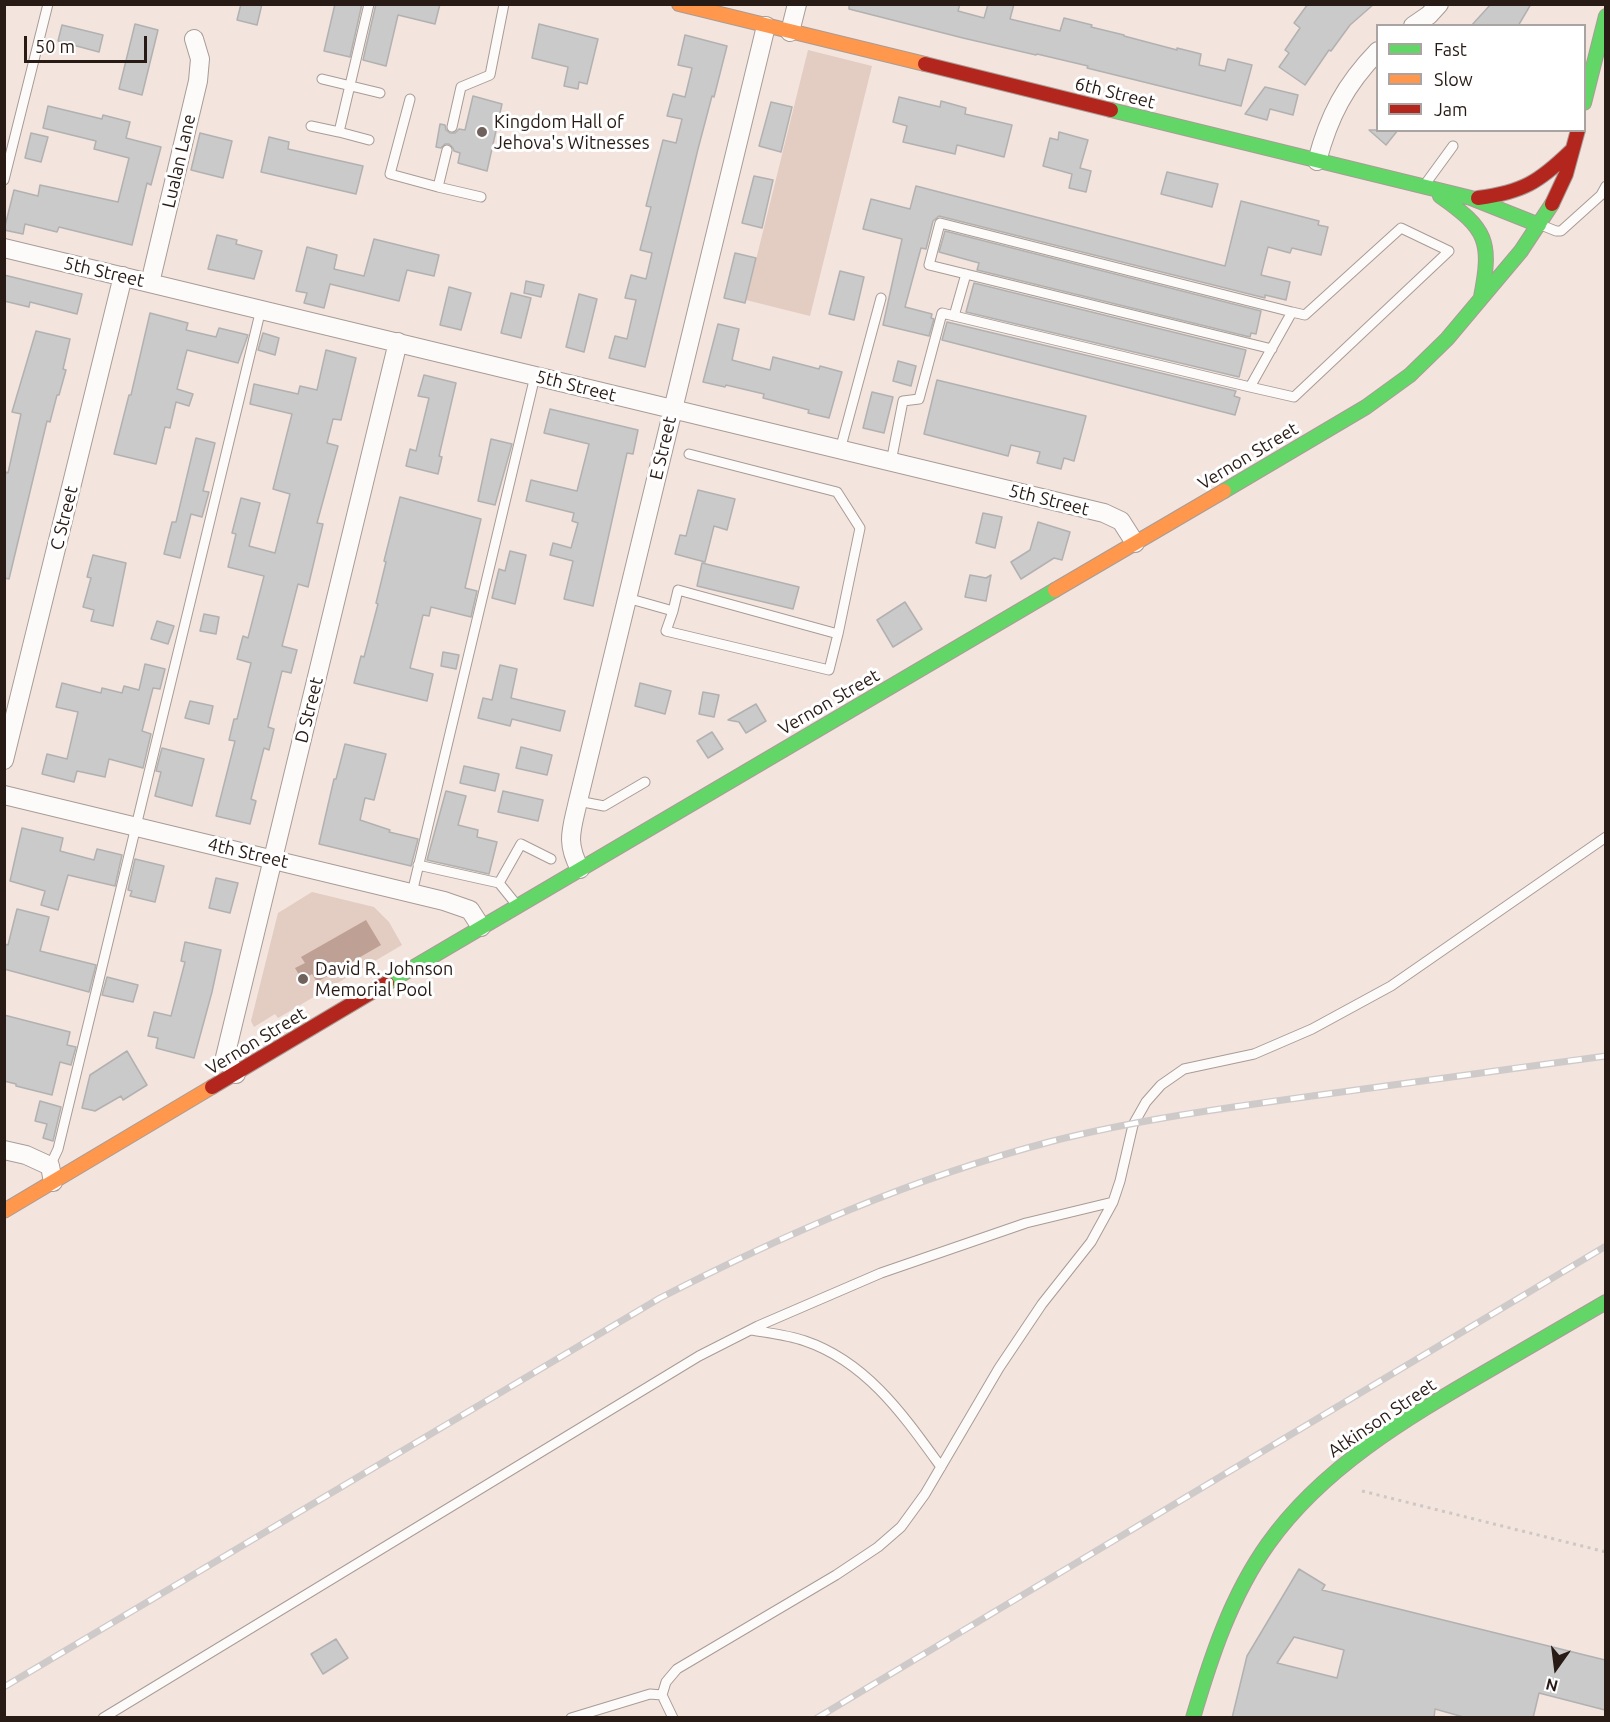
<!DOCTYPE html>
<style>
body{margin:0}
#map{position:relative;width:1610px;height:1722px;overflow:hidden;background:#f3e4dd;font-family:Ubuntu,sans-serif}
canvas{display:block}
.frame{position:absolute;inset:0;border:6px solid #281b16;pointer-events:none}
.legend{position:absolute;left:1376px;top:24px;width:210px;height:108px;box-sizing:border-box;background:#fff;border:2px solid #a9a4a2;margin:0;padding:8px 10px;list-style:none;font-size:18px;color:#281b16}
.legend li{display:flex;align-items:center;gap:12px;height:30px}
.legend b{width:30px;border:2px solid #a9a4a2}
.north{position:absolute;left:1526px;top:1638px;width:60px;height:60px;-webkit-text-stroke:4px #fff;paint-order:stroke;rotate:194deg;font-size:16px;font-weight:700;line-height:24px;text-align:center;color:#281b16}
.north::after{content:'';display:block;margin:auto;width:21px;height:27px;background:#281b16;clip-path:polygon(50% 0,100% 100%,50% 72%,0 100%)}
.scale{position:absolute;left:24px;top:36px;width:123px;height:27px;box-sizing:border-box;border:3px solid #281b16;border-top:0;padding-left:8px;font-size:18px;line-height:21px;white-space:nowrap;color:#281b16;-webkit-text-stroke:4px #fff;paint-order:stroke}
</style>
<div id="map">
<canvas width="1610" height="1722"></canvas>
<div class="frame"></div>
<ul class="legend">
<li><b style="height:8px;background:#63d668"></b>Fast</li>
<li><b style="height:8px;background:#ff974d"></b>Slow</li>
<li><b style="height:8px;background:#b3261e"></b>Jam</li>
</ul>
<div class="north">N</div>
<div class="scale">50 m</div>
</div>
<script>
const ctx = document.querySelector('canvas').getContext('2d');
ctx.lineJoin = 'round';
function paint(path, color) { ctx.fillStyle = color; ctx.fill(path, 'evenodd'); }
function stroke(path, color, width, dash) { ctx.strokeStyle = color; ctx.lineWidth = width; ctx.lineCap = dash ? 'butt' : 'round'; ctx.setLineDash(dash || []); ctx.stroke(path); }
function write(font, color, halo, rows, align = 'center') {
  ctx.font = font + ' Ubuntu,sans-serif'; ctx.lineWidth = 6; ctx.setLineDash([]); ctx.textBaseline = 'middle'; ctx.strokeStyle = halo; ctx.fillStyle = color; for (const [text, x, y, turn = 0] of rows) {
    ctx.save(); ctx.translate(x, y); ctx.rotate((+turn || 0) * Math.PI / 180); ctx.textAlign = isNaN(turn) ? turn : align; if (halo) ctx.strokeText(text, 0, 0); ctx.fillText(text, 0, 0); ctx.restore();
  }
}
paint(new Path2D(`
 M808,50L872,66L810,316L746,300Z
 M312,892L374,907L389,922L402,945L278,1018L275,1014L254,1027L251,1021L278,913Z`), '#e3ccc1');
paint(new Path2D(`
 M366,920L381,945L317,982L312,974L302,980L295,968L305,963L301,957Z`), '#bea094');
const building = new Path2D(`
 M241,4H262L257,25L237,20Z
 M335,4H362L350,57L324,51Z
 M376,4H440L435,24L398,15L386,66L363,60Z
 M849,4H960L958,11L984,18L988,4H1014L1010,19L1060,31L1064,18L1092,25L1091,27L1124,35V36L1177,50V48L1201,54L1199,65L1225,71L1228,59L1252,65L1241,106L1087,68L1088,66L1037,54L1036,55L963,38L849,9Z
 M1308,4H1374L1350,25L1331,51L1329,50L1305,85L1279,67L1289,53L1285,50L1300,28L1294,23Z
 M1491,4H1531L1518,26H1471Z
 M135,24L158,30L142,95L119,89Z
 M539,24L598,39L587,84L579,82L578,89L564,86L568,67L532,58Z
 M62,25L103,35L99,52L58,41Z
 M685,35L727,46L714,97L712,96L698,149L645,367L609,358L615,336L627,339L636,300L625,298L631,275L646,279L652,253L640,250L651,207L646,206L663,140L676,143L682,119L667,116L673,94L685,97L692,68L678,65Z
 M1265,87L1298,95L1293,115L1270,109L1267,120L1245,114Z
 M473,96L502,104L487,171L458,163L460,153L454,151L453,148L449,144H445L441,148L436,147L440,124L445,125L446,130L450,133H455L459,129L465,130Z
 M899,97L940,107L941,101L966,108L965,114L1012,125L1004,157L957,145L955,154L903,142L907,126L893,122Z
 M771,102L792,107L781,152L759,146Z
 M48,106L102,119L103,115L130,122L126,138L161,147L151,185L147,183L132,245L59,227L57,232L25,224L23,234L4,230L14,190L38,196L40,185L118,202L129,158L94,149L96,141L43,128Z
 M1369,130H1398L1386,145Z
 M1059,132L1088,140L1080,168L1091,171L1086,192L1069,188L1072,174L1043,166L1050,138L1058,140Z
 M31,133L48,137L41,162L25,158Z
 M200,133L232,141L223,178L191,170Z
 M269,137L289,142L288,149L363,166L356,194L261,172Z
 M1167,172L1218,184L1212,207L1161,194Z
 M754,176L773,180L762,228L742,223Z
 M916,186L1225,266L1241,201L1319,221L1318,225L1328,227L1321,255L1292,248L1290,253L1268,247L1261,275L1290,282L1286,300L1265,295V298L939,216L933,221L926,249L921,248L905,307L932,314L931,318L934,319L929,336L883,325L902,239L863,229L871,199L910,209Z
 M945,231L1261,311L1256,334L1251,333L1250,337L977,270L979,263L939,252Z
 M217,235L237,240L236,244L262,251L254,279L208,269Z
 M374,239L439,255L434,276L407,270L399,301L330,284L324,308L304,303L307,293L296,291L307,247L337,255L334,269L364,276Z
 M735,253L756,258L745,303L724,298Z
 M840,271L864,277L854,320L829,314Z
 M4,275L82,294L77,314L30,302L29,307L4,301Z
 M526,281L544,285L541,297L524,293Z
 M974,283L1246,350L1239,377L966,312Z
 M449,287L471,293L461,330L440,325Z
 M511,293L531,298L521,338L501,333Z
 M579,294L597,299L584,352L566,347Z
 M150,313L188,323L186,330L216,337L219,328L248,335L238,363L187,350L177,389L193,394L189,406L176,402L170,428L165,427L156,464L114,454L129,395H131Z
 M947,322L1236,391L1234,396L1240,398L1235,415L942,340Z
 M718,324L739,329L732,360L770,370L773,357L819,369L820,366L842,372L829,418L808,413L809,410L763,398L764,394L726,385L725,387L703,382Z
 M36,331L70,339L63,369L66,370L59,395H57L50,422L47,421L9,579L4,578V480L6,472L8,473L21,414L12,412Z
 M263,333L279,338L275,355L258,350Z
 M326,350L356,358L341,420L333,419L327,443L338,446L317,523L323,524L308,587L298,584L282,646L297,650L291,673L282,671L268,727L274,729L269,750L264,748L251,799L256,801L250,824L216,816L235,741L229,740L234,719H237L251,663L237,659L243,636L248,638L264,576L228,567L236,534L232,533L241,498L260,503L249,546L275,553L290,494L273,489L292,414L250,404L254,384L298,394L300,386L317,390Z
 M898,361L916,366L911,386L893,381Z
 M424,375L456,383L439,456L442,457L438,474L406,466L410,449L416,451L429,398L418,396Z
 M937,380L1086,416L1074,461L1064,458L1061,469L1037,463L1040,452L1011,445L1008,456L924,434Z
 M872,392L893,397L884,433L863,428Z
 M550,409L638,430L633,454L627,453L593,606L564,599L573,561L550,555L553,543L571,548L578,523L572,521L574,513L526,501L531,480L577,491L589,444L544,433Z
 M196,438L215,443L203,491L209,492L202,517L191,514L180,558L164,554L172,522H176Z
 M491,439L512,444L495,505L478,501Z
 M698,490L735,499L727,530L714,526L705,562L675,554L680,535L686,536Z
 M400,497L481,519L465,588L477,591L471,617L431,607L429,616L423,615L410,668L433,674L427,701L354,683L361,656L364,657L378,604L376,603L386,562L384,561Z
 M983,513L1002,517L995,548L976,543Z
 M1038,522L1070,532L1062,560L1054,558L1021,579L1011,562L1030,550Z
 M510,551L526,555L515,604L492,598L499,569L505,571Z
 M93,555L126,563L113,626L91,621L94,610L83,607L91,578L87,577Z
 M702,563L799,587L793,609L697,586Z
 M970,575L986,578L991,575L986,601L965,597Z
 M905,602L922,629L893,647L877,620Z
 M204,614L219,617L216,634L200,631Z
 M157,621L174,626L168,644L151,639Z
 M443,652L459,655L456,669L441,666Z
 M145,664L165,669L160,689L153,688L142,731L151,734L143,768L109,759L105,777L77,771L74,782L42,774L47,754L67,759L78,712L56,707L62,683L101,693L102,688L122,693L124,686L139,690Z
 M500,665L517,669L511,698L565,711L560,731L512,719L510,726L478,718L483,698L492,700Z
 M640,683L671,691L665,714L635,706Z
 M703,692L719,695L714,717L699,714Z
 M190,701L213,706L209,724L185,718Z
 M756,704L766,721L746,733L739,722L728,720Z
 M712,732L723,749L708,758L697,741Z
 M345,744L386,754L374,800L365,798L360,820L390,830L389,832L418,839L411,866L319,844L334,779H336Z
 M521,747L552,755L547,775L516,768Z
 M162,748L204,759L192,806L155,796L161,772L156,771Z
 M464,766L499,774L495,791L460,783Z
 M446,791L466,796L458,825L478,830L477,837L497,842L489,874L427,860Z
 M503,791L543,800L538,821L498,812Z
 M22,828L63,838L60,851L94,860L97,849L122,855L115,886L68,875L58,910L41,905L45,891L10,881Z
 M135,859L164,866L155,902L130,896L132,891L128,890Z
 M216,878L238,883L230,913L209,908Z
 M17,909L49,917L40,951L96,965L89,992L4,969V944L8,945Z
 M185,942L221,950L212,992L194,1058L156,1048L158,1038L148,1036L154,1012L171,1016L185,962L181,961Z
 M107,977L138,985L133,1002L102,995Z
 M4,1015L70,1032L67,1045L76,1047L71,1065L60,1062L52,1095L16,1086V1084L4,1081Z
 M127,1051L147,1085L123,1100L121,1096L95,1111L82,1108L90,1075Z
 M40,1101L61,1107L53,1141L43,1138L47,1124L35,1121Z
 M1299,1569L1325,1585L1322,1590L1605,1660V1710L1539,1693L1533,1718H1467L1435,1709L1434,1718H1232L1247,1656ZM1294,1637L1344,1650L1337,1678L1277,1663Z
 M336,1639L348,1658L323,1674L311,1654Z`);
paint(building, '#cacacb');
stroke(building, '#b2b1b1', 1.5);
const lane = new Path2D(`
 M369,4L339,132L369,140
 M322,79L380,93
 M410,99L390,174L438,187
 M311,126L339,132
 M452,127L461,87L490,75L504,4
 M447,150L438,187L481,197
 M4,180L48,4
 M1426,183L1453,146
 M1541,225L1556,231H1561L1601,195L1606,186
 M954,316L966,274
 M1250,387L1294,397L1449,251L1401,228L1305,315L1292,312
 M840,450L881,298
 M689,454L837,492L860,528L838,634
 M891,462L903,401L919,399L942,313L1250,387L1292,312L940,223L929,265L1272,349
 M627,598L673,611L678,590L838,634L829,670L666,631L673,611
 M578,801L604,806L645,782
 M418,865L499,883L516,904
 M499,883L521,844L551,859
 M412,893L535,376
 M50,1166L58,1149L261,309
 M751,1330C769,1333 788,1335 805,1341C867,1362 904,1416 941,1467
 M662,1695L666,1682L677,1669L836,1575L878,1547L901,1527L925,1494L999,1368L1042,1304L1091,1242L1113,1202L1120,1181L1133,1125L1146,1102L1161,1085L1184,1069L1254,1054L1312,1029L1391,986L1606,837
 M103,1718L699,1356L758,1326L881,1273L1026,1223L1113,1202
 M571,1718L650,1694L662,1695L673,1718`);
const street = new Path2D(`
 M1413,26L1429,15L1439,4
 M790,32L797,4
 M1317,161C1329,116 1345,85 1378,51
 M4,248L1104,513L1121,521L1135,543
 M150,283L198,81L200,59L194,39
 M4,760L123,276
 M4,795L444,901L470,910L481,927
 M580,869C565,842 572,829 578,801L766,26
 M236,1074L225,1057L398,342
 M4,1150L26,1155L50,1166L53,1182`);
const fast = new Path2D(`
 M1584,103L1606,16
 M1111,110L1471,198L1539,225
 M1440,196C1487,229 1492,241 1481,297
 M1224,491L1366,407L1410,375L1447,339L1521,251L1552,204
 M387,983L1055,590
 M1193,1718C1211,1657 1231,1596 1268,1544C1322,1468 1405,1419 1484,1373C1525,1349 1565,1326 1606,1302`);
const slow = new Path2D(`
 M679,4L925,64
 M1055,590L1224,491
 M4,1211L212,1087`);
const jam = new Path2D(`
 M925,64L1111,110
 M1478,198C1523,192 1539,182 1571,151
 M1552,204L1566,174L1578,130
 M212,1087L387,983`);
stroke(lane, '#a89c96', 11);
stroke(street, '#a89c96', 20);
stroke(fast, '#a89c96', 16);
stroke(slow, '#a89c96', 16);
stroke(jam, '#a89c96', 16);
stroke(new Path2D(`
 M1362,1491L1606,1552`), '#cdc8c5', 3, [3, 4.5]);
stroke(lane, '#fdfbfa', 9);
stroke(street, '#fdfbfa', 18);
stroke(fast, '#63d668', 14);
stroke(slow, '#ff974d', 14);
stroke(jam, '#b3261e', 14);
const rail = new Path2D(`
 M4,1687L660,1298C785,1234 913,1178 1049,1142C1135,1120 1224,1108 1312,1096C1410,1083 1508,1069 1606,1056
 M817,1718L1606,1246`);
stroke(rail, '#cecac9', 7);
stroke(rail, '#fff', 4.5, [14]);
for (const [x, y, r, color] of [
 [482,132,6,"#6f615c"],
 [303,979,6,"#6f615c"]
]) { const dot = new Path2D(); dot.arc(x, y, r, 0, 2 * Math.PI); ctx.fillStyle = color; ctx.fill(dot); stroke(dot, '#fff', 2); }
write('18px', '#281b16', '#fff', [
 ["6th Street",1115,93,14],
 ["Lualan Lane",179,161,-77],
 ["5th Street",104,272,13],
 ["5th Street",576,386,14],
 ["E Street",663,448,-77],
 ["Vernon Street",1248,456,-31],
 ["5th Street",1049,500,14],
 ["C Street",64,518,-76],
 ["Vernon Street",829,702,-30],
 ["D Street",309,710,-76],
 ["4th Street",248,853,13],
 ["Vernon Street",256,1041,-31],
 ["Atkinson Street",1382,1418,-34]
]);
write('18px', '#281b16', '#fff', [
 ["Kingdom Hall of",494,122],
 ["Jehova's Witnesses",494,143],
 ["David R. Johnson",315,969],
 ["Memorial Pool",315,990]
], 'left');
</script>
